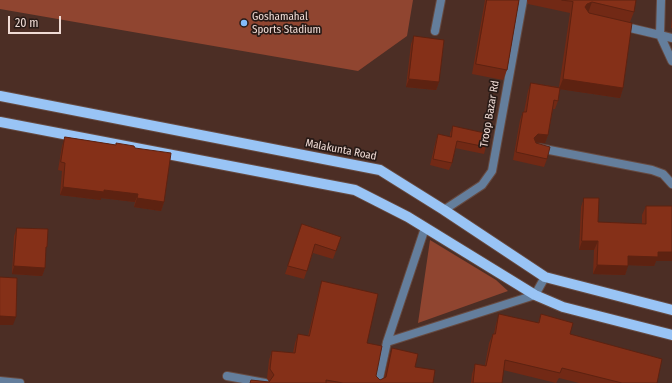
<!DOCTYPE html>
<style>
body{margin:0}
#map{position:relative;width:672px;height:383px;overflow:hidden;background:#4c2e25;font-family:"Fira Sans Condensed",sans-serif}
canvas{display:block}
.scale{position:absolute;left:8px;top:16px;width:53px;height:18px;box-sizing:border-box;border:2px solid #efdbd5;border-top:0;padding-left:5px;font-size:12px;line-height:14px;white-space:nowrap;color:#efdbd5;-webkit-text-stroke:3px #281a16;paint-order:stroke}
</style>
<div id="map">
<canvas width="672" height="383"></canvas>
<div class="scale">20 m</div>
</div>
<script>
const ctx = document.querySelector('canvas').getContext('2d');
ctx.lineJoin = 'round';
function paint(path, color) { ctx.fillStyle = color; ctx.fill(path, 'evenodd'); }
function stroke(path, color, width, dash) { ctx.strokeStyle = color; ctx.lineWidth = width; ctx.lineCap = dash ? 'butt' : 'round'; ctx.setLineDash(dash || []); ctx.stroke(path); }
function write(font, color, halo, rows, align = 'center') {
  ctx.font = font + ' "Fira Sans Condensed",sans-serif'; ctx.lineWidth = 3.5; ctx.setLineDash([]); ctx.textBaseline = 'middle'; ctx.strokeStyle = halo; ctx.fillStyle = color; for (const [text, x, y, turn = 0] of rows) {
    ctx.save(); ctx.translate(x, y); ctx.rotate((+turn || 0) * Math.PI / 180); ctx.textAlign = isNaN(turn) ? turn : align; if (halo) ctx.strokeText(text, 0, 0); ctx.fillText(text, 0, 0); ctx.restore();
  }
}
paint(new Path2D(`
 M0,0H413L407,36L358,71L0,9Z
 M430,240L496,280L508,291L418,323Z`), '#904530');
const minor = new Path2D(`
 M622,26L660,35L661,0
 M435,31L441,0
 M660,35L672,61
 M660,35L672,38
 M539,148L652,170L663,174L672,184
 M444,210L482,185L492,171L523,0
 M387,342L535,295L545,277
 M227,376L265,383
 M0,381L20,383
 M378,383L387,342L425,228`);
const primary = new Path2D(`
 M0,96L380,170L444,210L545,277L672,310
 M0,122L355,190L408,217L535,295L563,307L672,335`);
stroke(minor, '#664a41', 10);
stroke(primary, '#664a41', 12);
stroke(minor, '#647e9c', 8);
stroke(primary, '#99c4f5', 10);
paint(new Path2D(`
 M485,0H519L507,70L503,80L472,74Z
 M527,0H636L634,12L630,22L623,88L620,98L560,89L558,101L555,109H553L548,135L545,143L535,142L547,159L544,167L513,160L520,120L523,112H524L528,91L531,83L559,87L570,13L528,4Z
 M672,16V28H671Z
 M414,36L439,82L436,90L406,87L411,44Z
 M453,126L486,147L484,154L455,148L452,163L449,170L430,165L436,140L438,134L450,137V133Z
 M65,137L116,145V143L164,202L161,211L134,207L135,202L101,198V200L60,195L62,171L58,170L62,146Z
 M584,198L598,222L642,224V215L646,206L656,261L654,266L628,265L625,275L593,274L594,250H579L581,207Z
 M302,224L336,251L333,259L313,253L304,279L285,274Z
 M17,228L45,252V268L42,276L12,274L14,236Z
 M322,281L367,343L376,376L380,380L384,378L389,357L392,348L415,367L433,383H250L251,380L269,382L267,378L269,360L272,351L293,353L295,343L298,334L308,336L319,290Z
 M499,314L538,323L541,314L570,334L657,383H579L559,378L556,383L503,370L502,383H471L472,374L475,364L485,365L489,343L493,334H494L496,324Z`), '#722915');
paint(new Path2D(`
 M592,2L588,13L585,7L587,4Z
 M409,79L439,82L436,90L406,87Z
 M563,79L623,88L620,98L559,89Z
 M538,134L548,135L545,143L535,142L534,138Z
 M63,187L104,190L138,194L135,202L101,198V200L60,195Z
 M137,198L164,202L161,211L134,207Z
 M582,241H598L594,250H579Z
 M658,252H672V261H656L654,266L625,265L628,256Z
 M597,265L628,266L625,275L593,274Z
 M14,266L45,268L42,276L12,274Z
 M0,316L16,317L13,325H0Z`), '#5d2211');
const building = new Path2D(`
 M487,0H519L507,70L476,64Z
 M562,0H636L634,12L592,2L587,4L585,7L589,13L632,23L623,88L563,79L573,2Z
 M414,36L444,40L439,82L409,79Z
 M531,83L560,88L558,101L554,100L548,135L538,134L534,138L536,143L550,147L547,159L516,152L523,112H526Z
 M453,126L489,134L486,147L457,141L452,163L433,159L438,134L451,137Z
 M65,137L116,145V143L134,146L135,148L171,153L164,202L137,198L138,194L104,190V192L63,187L65,163L61,162Z
 M584,198H599L598,222L646,224V206H672V252H658V257L628,256V266L597,265L598,241H582Z
 M302,224L341,237L336,251L315,244L307,271L288,266Z
 M17,228L48,229L47,247H46L45,268L14,266Z
 M0,277L17,278L16,317L0,316Z
 M322,281L378,294L367,343L382,346L376,376L380,380L386,377L392,348L418,354L415,367L435,370L433,383H343L326,380V383H250L251,380L269,382L274,375L270,369L272,351L295,353L298,334L309,336Z
 M499,314L539,323L541,314L573,323L570,334L662,359L657,383H622L562,368L560,373L505,360L502,383H473L475,364L486,366L493,334H495Z`);
paint(building, '#853018');
stroke(building, '#5d2211', 1);
for (const [x, y, r, color] of [
 [244,23,4,"#84bcfb"]
]) { const dot = new Path2D(); dot.arc(x, y, r, 0, 2 * Math.PI); ctx.fillStyle = color; ctx.fill(dot); stroke(dot, '#281a16', 1.5); }
write('11px', '#efdbd5', '#281a16', [
 ["Goshamahal",252,17],
 ["Sports Stadium",252,30]
], 'left');
write('11px', '#efdbd5', '#281a16', [
 ["Troop Bazar Rd",490,114,-80],
 ["Malakunta Road",341,150,11]
]);
</script>
